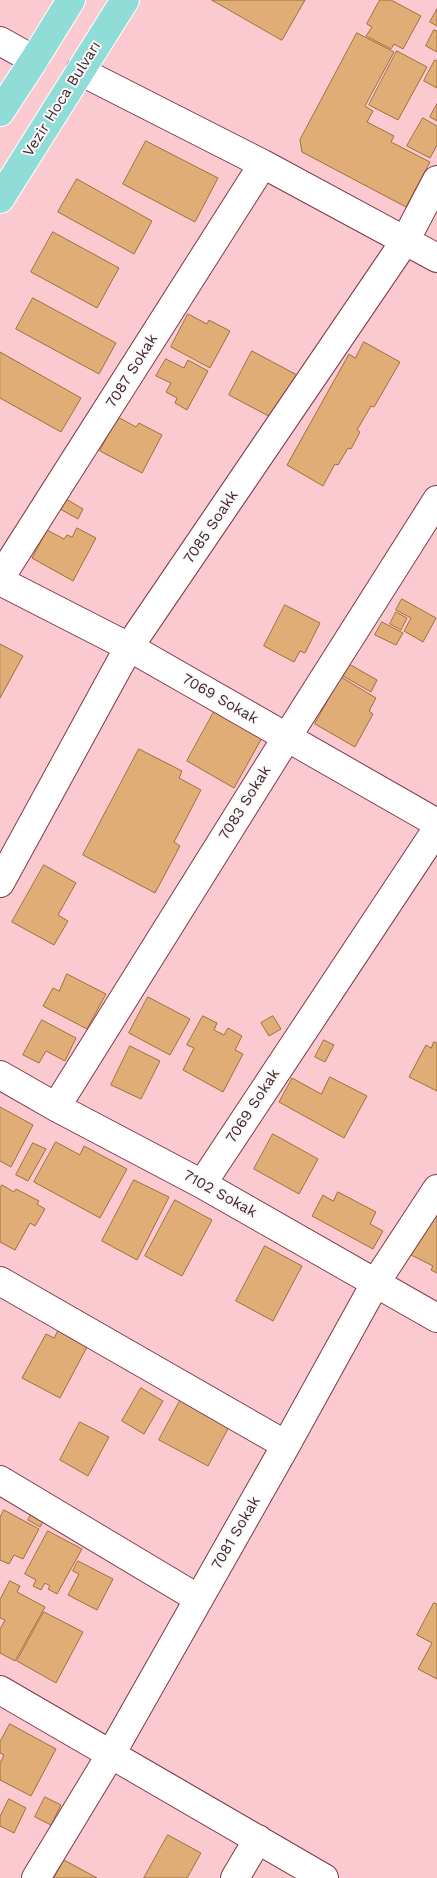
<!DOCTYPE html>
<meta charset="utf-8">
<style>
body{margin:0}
canvas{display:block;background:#fbcad0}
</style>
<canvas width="437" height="1878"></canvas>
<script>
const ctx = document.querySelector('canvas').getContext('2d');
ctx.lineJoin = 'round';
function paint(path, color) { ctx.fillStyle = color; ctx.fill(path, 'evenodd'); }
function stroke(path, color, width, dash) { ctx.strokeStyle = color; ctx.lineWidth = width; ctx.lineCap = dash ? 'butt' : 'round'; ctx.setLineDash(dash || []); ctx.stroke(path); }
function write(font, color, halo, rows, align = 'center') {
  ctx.font = font + ' "Work Sans",sans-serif'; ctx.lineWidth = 4; ctx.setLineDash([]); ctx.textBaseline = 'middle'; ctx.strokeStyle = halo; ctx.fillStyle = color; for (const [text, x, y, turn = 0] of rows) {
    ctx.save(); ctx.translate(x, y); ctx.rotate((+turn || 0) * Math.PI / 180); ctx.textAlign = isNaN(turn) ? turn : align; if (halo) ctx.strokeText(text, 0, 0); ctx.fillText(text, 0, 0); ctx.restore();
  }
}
const building = new Path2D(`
 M212,0H305L282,40Z
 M380,0H391L421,16L403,49L394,44L391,49L366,36L372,27L367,24Z
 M437,9V26L430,22Z
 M434,30L437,31V52L426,46Z
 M357,33L394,52L365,106L373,111L367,122L394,136L391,142L430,162L406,207L302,152L300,140Z
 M397,51L427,67L398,120L369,105Z
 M435,60L437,61V88L424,81Z
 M437,104V121L430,117Z
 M423,118L437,126V145L430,158L407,146Z
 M146,141L218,178L195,222L123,184Z
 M77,179L152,221L134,254L58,212Z
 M53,232L119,268L97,308L31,272Z
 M33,298L116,343L99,374L16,329Z
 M188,314L207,324L209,320L230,331L210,368L171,347Z
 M364,342L400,362L374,407L371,406L357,430L360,432L351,449L348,448L338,465L335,464L323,486L287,465L349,354L355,358Z
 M252,351L299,376L276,420L229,395Z
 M0,352L81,398L61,432L0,398Z
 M166,359L184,368L188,360L208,371L187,410L175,403L177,398L166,392L171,383L156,376Z
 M118,417L136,427L139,423L162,435L142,473L100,451Z
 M66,499L83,509L78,519L60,509Z
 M77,528L96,538L73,581L32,558L47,530L64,539L67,535L72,537Z
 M402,599L436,618L423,642L404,631L411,618L396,610Z
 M285,605L320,623L305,653L300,651L294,662L264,646Z
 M396,612L407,618L401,630L390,624Z
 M382,622L403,633L396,645L375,635Z
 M0,644L23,656L0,698Z
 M349,664L377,680L371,692L343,676Z
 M341,677L376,698L369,711L373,714L355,747L315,724Z
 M215,710L263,736L234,788L187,761Z
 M139,749L182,771L179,778L201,790L174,842L180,846L155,893L83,855Z
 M44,865L76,883L58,915L68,921L54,945L12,922Z
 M67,974L106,994L87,1029L43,1006L53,988L59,991Z
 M148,997L190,1019L170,1055L129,1033Z
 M203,1016L217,1023L214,1030L224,1035L228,1028L242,1036L235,1050L243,1054L223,1092L183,1070L194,1048L187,1045Z
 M273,1016L281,1029L269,1036L261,1023Z
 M42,1020L76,1038L65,1061L46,1051L39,1063L23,1055Z
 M324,1040L334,1045L325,1062L315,1057Z
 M434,1042L437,1043V1091L409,1077L426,1045L431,1048Z
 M130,1046L160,1061L141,1099L111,1085Z
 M330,1077L367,1096L344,1138L279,1102L292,1078L321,1094Z
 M0,1107L33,1125L11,1167L0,1161Z
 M273,1134L318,1159L299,1194L254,1169Z
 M56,1142L80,1155L84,1146L127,1169L100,1218L34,1182Z
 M33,1143L46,1149L28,1181L16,1175Z
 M134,1180L169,1197L137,1260L102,1241Z
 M2,1185L14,1192L16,1189L39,1201L37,1204L45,1209L35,1226L30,1223L15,1250L0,1242V1188Z
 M338,1192L376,1212L370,1224L383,1231L373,1249L312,1216L323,1195L333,1201Z
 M175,1200L212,1220L182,1276L145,1256Z
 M437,1205V1273L431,1270L433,1266L411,1255Z
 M265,1246L302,1266L273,1321L236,1301Z
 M58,1331L87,1347L60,1398L22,1378L46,1334L54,1338Z
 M141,1388L163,1401L144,1434L122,1421Z
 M181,1399L230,1425L208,1466L159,1440Z
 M80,1422L109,1437L88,1476L60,1460Z
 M35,1508L47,1514L40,1527L28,1520Z
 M4,1510L39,1529L23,1559L14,1555L9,1564L0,1560V1518Z
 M48,1531L82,1549L57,1594L48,1589L50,1586L45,1583L41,1590L33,1586L36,1580L25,1574Z
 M78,1561L113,1579L97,1610L68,1595L79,1574L73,1571Z
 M10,1581L20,1586L17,1592L45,1607L15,1661L0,1653V1629L5,1620L0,1618V1600Z
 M434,1603L437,1604V1679L418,1669L432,1643L417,1635Z
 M44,1612L83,1632L56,1683L17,1661Z
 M10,1724L56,1749L31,1796L0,1780V1763L4,1755L0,1753V1742Z
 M45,1797L61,1805L51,1825L35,1817Z
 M9,1799L26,1808L14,1833L0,1826V1817Z
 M168,1835L201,1853L187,1878H144Z
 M64,1860L97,1878H54Z`);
paint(building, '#dfad75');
stroke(building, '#9e7038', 1);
const minor = new Path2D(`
 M0,41L34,60
 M80,71L263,164L437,258
 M0,578L263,164
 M0,581L129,647L437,823
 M0,883L129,647L405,241L437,180
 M0,1075L56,1107L202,1184L437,1318
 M56,1107L287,737L437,500
 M202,1184L437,829
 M0,1281L286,1445
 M0,1480L199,1599
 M0,1690L324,1878
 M36,1878L111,1754L286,1445L376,1282L437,1189
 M235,1878L258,1839`);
const major = new Path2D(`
 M0,112L34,60L71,0
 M0,199L125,0`);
stroke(minor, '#7d3a47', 30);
stroke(major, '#fff', 30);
stroke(minor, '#fff', 28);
stroke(major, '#90dcd7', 28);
write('15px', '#44262b', '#f9f9f9', [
 ["Vezir Hoca Bulvarı",62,99,-58],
 ["7087 Sokak",132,371,-58],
 ["7085 Soakk",211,527,-56],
 ["7069 Sokak",220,699,30],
 ["7083 Sokak",245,803,-58],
 ["7069 Sokak",253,1106,-57],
 ["7102 Sokak",220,1194,29],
 ["7081 Sokak",236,1533,-60]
]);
</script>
